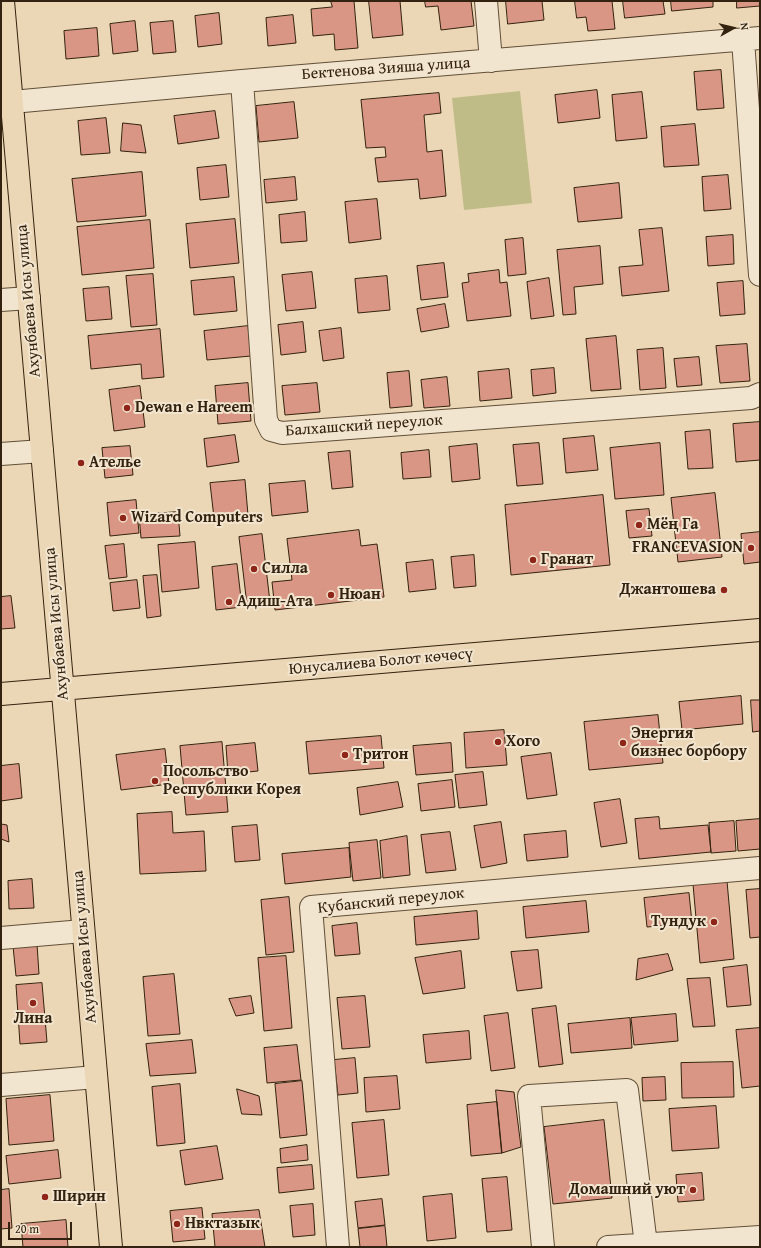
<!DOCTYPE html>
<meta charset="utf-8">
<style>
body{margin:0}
#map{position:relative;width:761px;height:1248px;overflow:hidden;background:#ebd7b5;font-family:"Gentium Book Plus",serif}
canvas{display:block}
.frame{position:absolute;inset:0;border:2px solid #33220f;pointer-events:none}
.north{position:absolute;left:713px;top:8px;width:40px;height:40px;-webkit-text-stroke:3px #f2e5cf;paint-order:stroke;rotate:82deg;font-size:11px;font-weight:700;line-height:16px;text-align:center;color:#33220f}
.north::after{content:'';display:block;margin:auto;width:14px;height:18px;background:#33220f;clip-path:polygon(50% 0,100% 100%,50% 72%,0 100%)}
.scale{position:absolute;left:8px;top:1222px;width:64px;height:18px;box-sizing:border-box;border:2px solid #33220f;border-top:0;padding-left:5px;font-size:12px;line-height:14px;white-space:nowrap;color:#33220f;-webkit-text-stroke:3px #f2e5cf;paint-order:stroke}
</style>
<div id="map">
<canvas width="761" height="1248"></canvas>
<div class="frame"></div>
<div class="north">N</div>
<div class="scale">20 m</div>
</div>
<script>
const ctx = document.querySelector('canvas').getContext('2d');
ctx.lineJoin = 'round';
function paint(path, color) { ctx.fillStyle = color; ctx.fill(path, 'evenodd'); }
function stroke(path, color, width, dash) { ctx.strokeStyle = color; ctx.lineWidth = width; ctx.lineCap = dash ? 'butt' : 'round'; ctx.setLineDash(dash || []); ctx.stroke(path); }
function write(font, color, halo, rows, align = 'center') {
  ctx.font = font + ' "Gentium Book Plus",serif'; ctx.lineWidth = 4; ctx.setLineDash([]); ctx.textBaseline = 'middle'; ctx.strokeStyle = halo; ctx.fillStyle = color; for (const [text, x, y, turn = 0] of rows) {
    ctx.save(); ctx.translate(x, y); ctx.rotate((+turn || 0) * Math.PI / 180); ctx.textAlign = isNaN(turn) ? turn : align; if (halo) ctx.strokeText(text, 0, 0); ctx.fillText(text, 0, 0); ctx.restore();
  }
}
paint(new Path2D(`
 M520,91L532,203L464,210L452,98Z`), '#c0bc88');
const building = new Path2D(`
 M331,1H354L358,48L335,50L334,34L313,36L311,9L332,7Z
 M369,1H400L403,35L373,38Z
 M425,1H471L474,26L441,30L438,6L426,7Z
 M506,1H542L544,20L508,24Z
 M575,1H612L615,29L588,31L586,17L577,18Z
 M623,1H663L665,14L625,18Z
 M671,1H713V7L672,11Z
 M737,1H760V6L737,8Z
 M219,13L222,44L198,47L195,16Z
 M293,15L296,43L268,46L266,18Z
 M135,21L138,51L113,54L110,24Z
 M173,21L176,52L153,54L150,23Z
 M97,28L99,56L66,59L64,31Z
 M721,70L724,108L697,110L694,72Z
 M597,90L600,118L558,123L555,95Z
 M642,92L647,138L616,141L612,95Z
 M439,93L441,113L424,115L427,152L442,150L446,196L420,199L418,179L378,182L375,158L386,157L385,147L366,148L361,100Z
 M294,102L298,138L259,142L256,106Z
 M215,111L219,138L178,144L174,116Z
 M106,118L110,153L81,155L78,121Z
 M123,123L141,125L146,153L121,151Z
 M695,124L699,165L664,167L661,127Z
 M226,165L229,197L200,200L197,168Z
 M142,172L146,216L77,222L72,179Z
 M728,175L731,209L704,211L702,177Z
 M295,177L297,200L266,203L264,180Z
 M619,183L622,218L578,222L574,188Z
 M377,199L381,239L349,243L345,202Z
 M305,212L307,241L281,243L279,215Z
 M235,219L239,263L190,268L186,224Z
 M150,220L154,268L82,275L77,227Z
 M662,228L669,291L622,296L619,267L643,265L639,230Z
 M733,235L734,264L708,266L706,237Z
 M523,238L526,274L508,276L505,240Z
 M600,246L603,284L574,287L576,314L563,315L557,250Z
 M444,263L448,297L421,300L417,266Z
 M499,270L500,283L507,282L511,316L467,321L462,283L469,282L468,274Z
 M312,272L316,308L286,311L282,275Z
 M153,274L157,325L131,327L126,276Z
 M387,276L390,310L358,313L355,279Z
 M234,277L237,311L194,315L191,281Z
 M549,278L554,316L531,319L527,282Z
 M743,281L745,314L720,316L717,283Z
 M109,287L112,319L86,321L83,289Z
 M445,304L449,327L421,332L417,309Z
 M303,322L306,352L281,355L278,325Z
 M248,326L251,356L207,360L204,331Z
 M341,328L344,358L323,361L319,331Z
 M160,329L164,377L142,379L141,364L91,369L88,336Z
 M616,336L621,389L591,391L586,339Z
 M747,344L750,381L720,383L716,346Z
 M663,348L666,388L640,390L637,350Z
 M699,357L702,385L677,387L674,359Z
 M554,368L556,393L533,396L531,370Z
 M509,369L512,398L480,401L478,372Z
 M409,371L412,406L390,408L387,373Z
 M447,377L450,406L424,408L421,380Z
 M248,383L251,421L218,424L215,386Z
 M317,383L320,412L285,415L282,386Z
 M140,386L145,427L114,431L109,390Z
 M760,422V460L736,462L733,424Z
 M710,430L713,468L688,469L685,432Z
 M235,435L239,462L207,467L204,439Z
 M594,436L598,470L566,473L563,439Z
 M539,443L543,484L517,486L513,445Z
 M660,443L664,495L615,499L610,448Z
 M477,444L480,479L452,482L449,447Z
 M130,446L133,475L105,478L102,448Z
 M429,450L431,477L403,479L401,453Z
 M350,451L353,487L332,489L328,453Z
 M245,480L248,515L214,518L210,483Z
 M305,481L308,512L272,516L269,484Z
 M715,493L722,557L678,562L671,498Z
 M603,495L610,565L511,575L505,505Z
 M136,500L139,533L110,536L107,503Z
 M649,509L652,536L629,538L626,511Z
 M178,512L180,536L141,538L139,515Z
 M359,530L361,546L377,544L384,597L275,610L272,582L292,580L287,539Z
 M760,532V562L744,564L741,534Z
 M262,534L270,602L247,605L239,537Z
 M195,542L199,588L162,592L158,545Z
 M124,544L127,577L109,579L105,546Z
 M474,555L476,586L454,588L451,557Z
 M433,560L436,589L409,592L406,563Z
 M237,564L242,607L216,610L212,567Z
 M157,575L161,616L147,618L143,576Z
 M137,580L140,608L113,611L110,583Z
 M11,596L15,628L1,629V597Z
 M741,696L743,724L682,730L679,702Z
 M751,700H760V731L753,732Z
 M658,715L663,763L589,770L584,722Z
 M504,730L507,765L466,768L464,733Z
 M381,736L384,768L309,774L306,742Z
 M222,742L228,812L186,815L180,746Z
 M255,743L258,771L228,774L226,746Z
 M451,743L453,772L416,775L413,746Z
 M165,749L169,784L121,790L116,755Z
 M551,753L557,795L527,799L521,757Z
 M19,764L22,798L1,801V766Z
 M483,772L487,805L459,808L455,775Z
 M452,780L455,807L421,811L418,784Z
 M398,782L403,807L360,815L357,788Z
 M620,799L627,843L601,847L594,803Z
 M172,812L173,833L204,831L206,871L140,874L137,814Z
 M659,817L660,829L708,825L711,852L639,859L635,819Z
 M760,819V849L738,851L736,821Z
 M734,821L736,851L711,853L709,823Z
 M501,822L507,863L481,868L474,826Z
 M1,824L7,825L9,842L1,839Z
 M257,825L260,860L235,862L232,827Z
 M566,831L568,857L527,861L524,835Z
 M450,832L456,870L426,873L421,835Z
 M407,836L410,875L383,878L380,841Z
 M377,840L381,878L353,881L349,843Z
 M349,848L351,877L285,884L282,854Z
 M32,879L34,908L9,909L8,881Z
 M727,881L734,959L700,963L693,884Z
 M760,889V937L750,938L746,890Z
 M689,893L692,923L647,927L644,898Z
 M289,897L294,952L266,955L261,900Z
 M586,901L589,932L526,938L523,907Z
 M477,911L479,939L416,945L414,917Z
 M357,923L360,954L335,956L332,926Z
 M37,944L39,974L16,976L13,946Z
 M538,950L542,988L517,991L511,952Z
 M461,951L465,988L423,994L415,958Z
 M668,954L673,970L636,980L638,959Z
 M286,956L292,1028L264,1031L258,958Z
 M747,965L751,1005L727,1007L723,968Z
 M174,974L180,1034L148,1036L143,977Z
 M710,978L715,1026L693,1027L687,979Z
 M42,983L47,1042L20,1044L16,985Z
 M251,996L254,1013L236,1016L229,999Z
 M365,996L370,1047L342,1049L337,998Z
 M556,1006L563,1064L539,1067L532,1009Z
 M508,1013L515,1068L491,1071L484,1016Z
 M676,1014L678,1041L634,1045L631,1018Z
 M630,1018L632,1048L571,1053L568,1024Z
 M760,1028V1086L742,1088L736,1030Z
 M469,1031L471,1059L426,1063L423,1035Z
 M192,1040L196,1073L150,1076L146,1044Z
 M297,1045L301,1080L267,1083L264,1048Z
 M355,1058L358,1093L338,1095L334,1060Z
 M733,1062L734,1097L682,1098L681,1063Z
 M397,1076L400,1109L366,1112L364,1078Z
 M665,1077L666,1100L643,1101L642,1078Z
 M302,1081L307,1135L280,1138L275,1084Z
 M180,1084L185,1143L157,1146L152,1087Z
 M237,1089L259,1096L262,1115L242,1114Z
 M496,1090L514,1092L521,1147L502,1153Z
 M50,1095L54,1141L9,1145L6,1099Z
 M497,1102L502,1153L471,1156L467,1105Z
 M716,1106L719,1148L672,1151L669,1109Z
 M384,1120L389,1175L357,1178L352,1123Z
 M604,1120L612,1198L553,1204L544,1127Z
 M307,1145L308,1160L281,1163L280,1149Z
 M217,1146L223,1179L185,1185L180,1151Z
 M58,1150L61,1178L9,1184L6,1156Z
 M312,1165L314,1189L279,1193L277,1168Z
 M702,1173L704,1200L678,1202L676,1175Z
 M507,1177L512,1230L487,1232L482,1179Z
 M9,1189L12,1228L1,1229V1190Z
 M452,1194L456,1238L427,1241L423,1197Z
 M382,1199L385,1225L358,1228L355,1202Z
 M313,1204L315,1235L293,1237L290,1206Z
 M202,1208L205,1239L173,1242L170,1211Z
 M259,1210L265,1247H215L212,1214Z
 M66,1220L68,1247H23L21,1224Z
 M385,1226L387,1247H360L358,1229Z`);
paint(building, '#da9684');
stroke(building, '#33220f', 1);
const street = new Path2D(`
 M486,1L491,61
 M743,40L760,275
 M242,81L266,420L271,430L282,433L751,398L760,394
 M12,102L242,81L760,38
 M1,300L29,298
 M1,454L42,451
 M1,938L83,931
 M1,1085L96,1077
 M338,1247L311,907L760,868
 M543,1247L529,1096L627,1090L646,1245
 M608,1247L760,1237`);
const primary = new Path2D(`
 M3,1L111,1247
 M1,694L760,630`);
stroke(street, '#614f38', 24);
stroke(primary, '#33220f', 24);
stroke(street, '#f2e5cf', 22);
stroke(primary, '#ebd7b5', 22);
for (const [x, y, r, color] of [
 [127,408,4,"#8f2418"],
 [81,463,4,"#8f2418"],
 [123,518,4,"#8f2418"],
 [639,525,4,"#8f2418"],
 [751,548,4,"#8f2418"],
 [533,560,4,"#8f2418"],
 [254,569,4,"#8f2418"],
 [724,590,4,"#8f2418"],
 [331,595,4,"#8f2418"],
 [229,602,4,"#8f2418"],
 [498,742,4,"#8f2418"],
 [623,743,4,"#8f2418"],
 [345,755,4,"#8f2418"],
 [155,781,4,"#8f2418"],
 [714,922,4,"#8f2418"],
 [33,1003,4,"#8f2418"],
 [693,1190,4,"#8f2418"],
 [45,1197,4,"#8f2418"],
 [177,1224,4,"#8f2418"]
]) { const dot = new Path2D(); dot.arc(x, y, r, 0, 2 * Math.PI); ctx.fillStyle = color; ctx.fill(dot); stroke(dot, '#f2e5cf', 1.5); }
write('16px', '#33220f', '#f2e5cf', [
 ["Бектенова Зияша улица",386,69,-4],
 ["Ахунбаева Исы улица",29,301,-95],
 ["Балхашский переулок",364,426,-4],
 ["Ахунбаева Исы улица",57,624,-95],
 ["Юнусалиева Болот көчөсү",381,662,-5],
 ["Кубанский переулок",391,901,-6],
 ["Ахунбаева Исы улица",85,947,-95]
]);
write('bold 16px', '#33220f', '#f2e5cf', [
 ["Dewan e Hareem",135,408],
 ["Ателье",89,463],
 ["Wizard Computers",131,518],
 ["Мёң Га",647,525],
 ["FRANCEVASION",743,548,"right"],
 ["Гранат",541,560],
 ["Силла",262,569],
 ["Джантошева",716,590,"right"],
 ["Нюан",339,595],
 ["Адиш-Ата",237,602],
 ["Энергия",631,734],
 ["бизнес борбору",631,752],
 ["Хого",506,742],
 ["Тритон",353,755],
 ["Посольство",163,772],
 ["Республики Корея",163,790],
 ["Тундук",706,922,"right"],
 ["Лина",33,1019,"center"],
 ["Домашний уют",685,1190,"right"],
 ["Ширин",53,1197],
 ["Нвктазык",185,1224]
], 'left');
</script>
